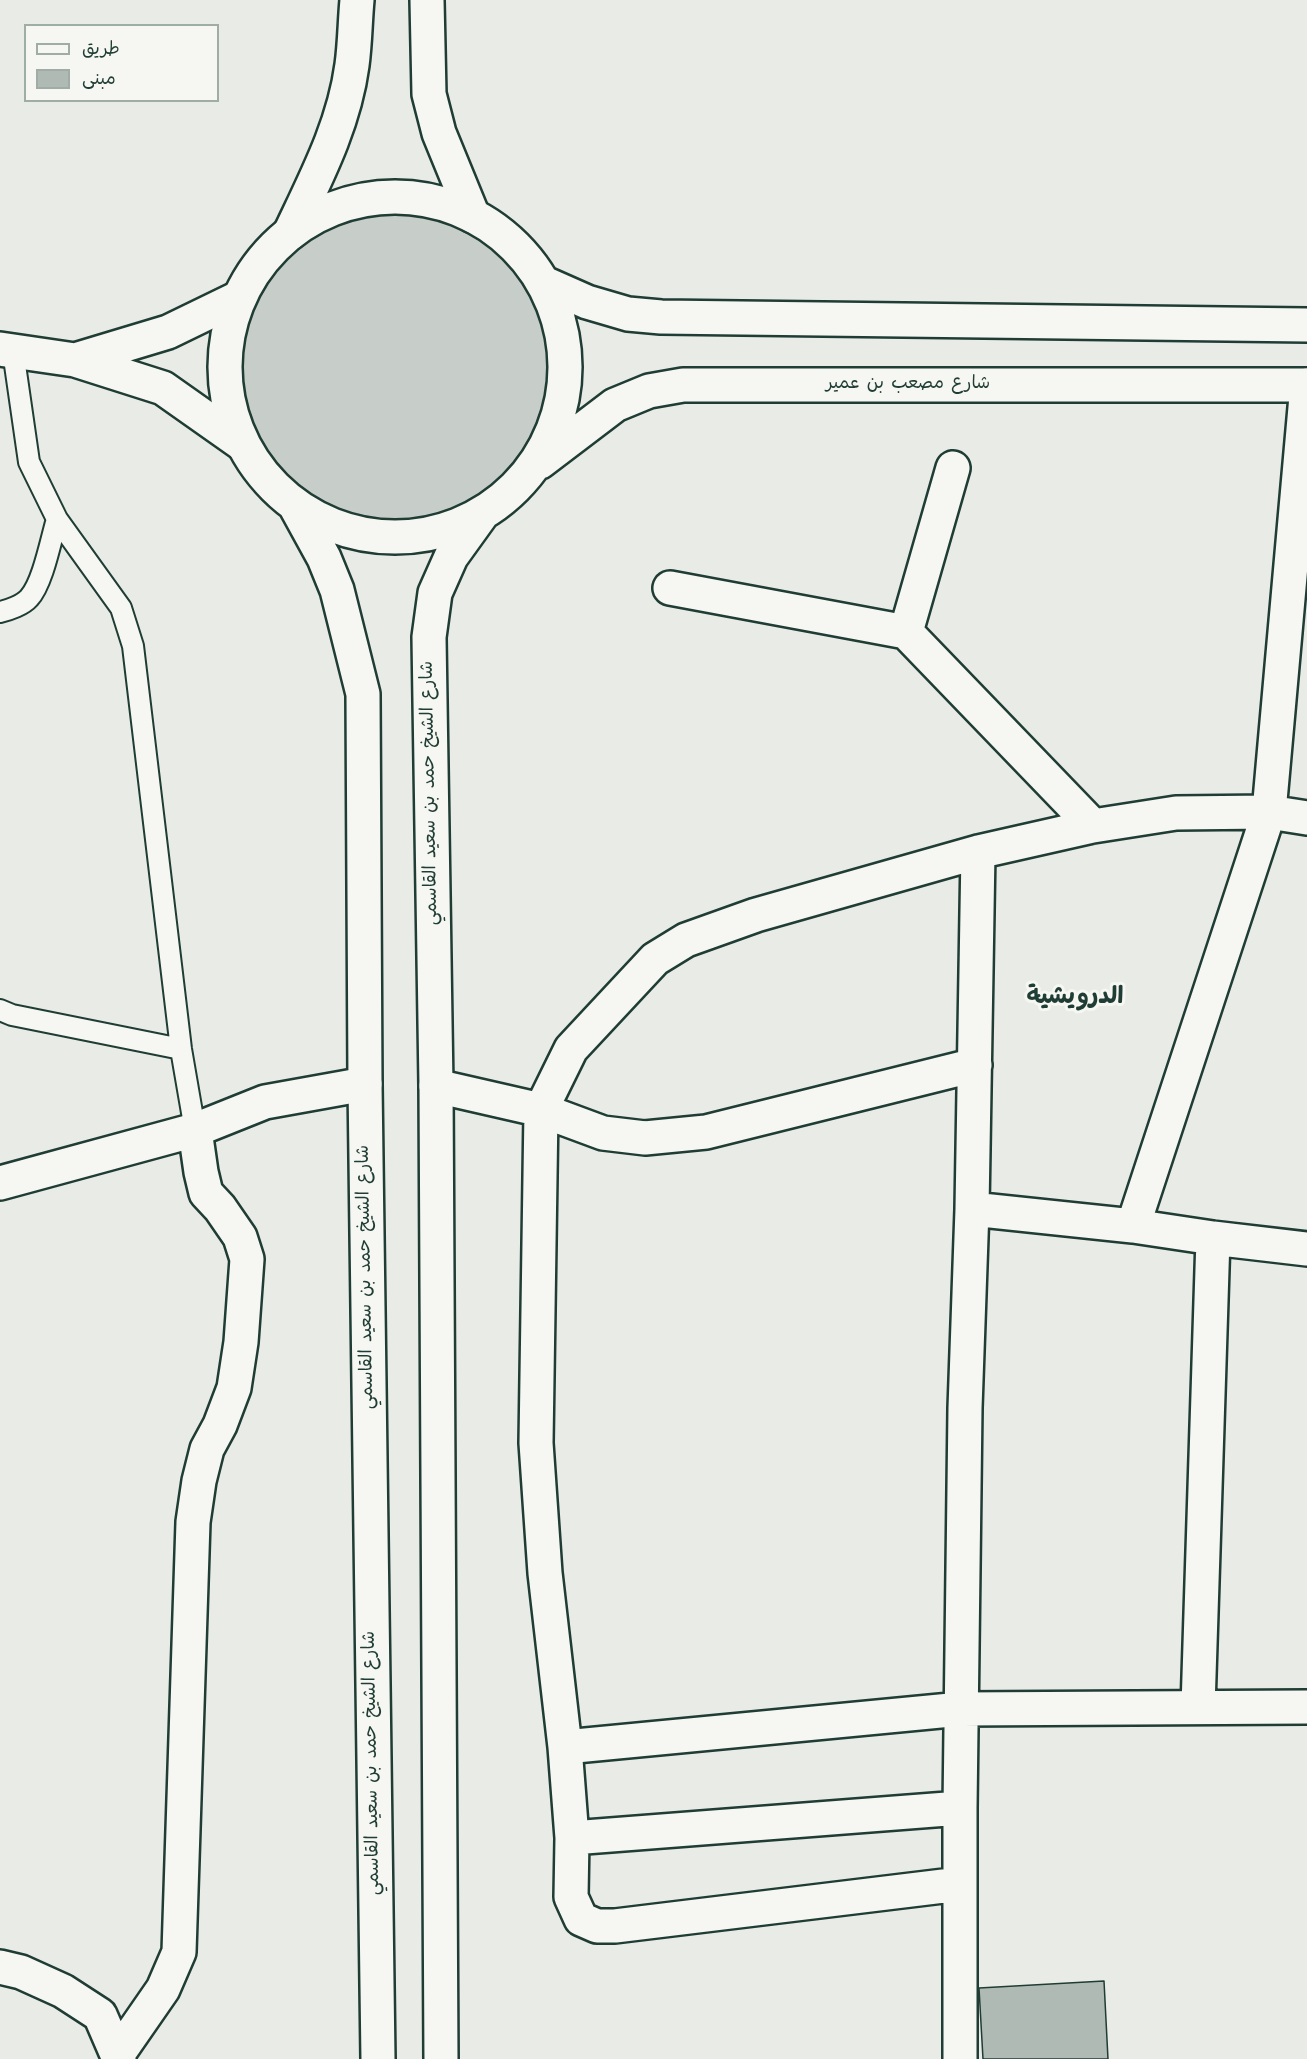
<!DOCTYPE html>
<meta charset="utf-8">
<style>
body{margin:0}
#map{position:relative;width:1307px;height:2059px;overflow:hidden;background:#e9ebe7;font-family:Kalam,"Playpen Sans Arabic",sans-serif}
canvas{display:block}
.legend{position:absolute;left:24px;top:24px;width:195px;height:78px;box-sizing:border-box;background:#f6f6f2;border:2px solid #a0aca6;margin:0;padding:8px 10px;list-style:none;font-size:18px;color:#1f3d34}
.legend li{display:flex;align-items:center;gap:12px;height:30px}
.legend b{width:30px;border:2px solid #a0aca6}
</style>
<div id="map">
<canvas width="1307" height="2059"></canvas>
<ul class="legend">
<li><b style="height:8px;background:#f6f6f2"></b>طريق</li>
<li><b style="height:16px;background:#b0bab5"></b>مبنى</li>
</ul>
</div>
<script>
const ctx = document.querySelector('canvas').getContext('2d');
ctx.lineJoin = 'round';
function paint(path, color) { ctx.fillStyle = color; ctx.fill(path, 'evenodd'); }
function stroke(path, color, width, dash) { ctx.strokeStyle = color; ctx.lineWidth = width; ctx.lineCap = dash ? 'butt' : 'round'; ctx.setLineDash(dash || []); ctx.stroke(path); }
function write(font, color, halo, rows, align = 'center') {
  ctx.font = font + ' Kalam,"Playpen Sans Arabic",sans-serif'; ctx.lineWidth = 6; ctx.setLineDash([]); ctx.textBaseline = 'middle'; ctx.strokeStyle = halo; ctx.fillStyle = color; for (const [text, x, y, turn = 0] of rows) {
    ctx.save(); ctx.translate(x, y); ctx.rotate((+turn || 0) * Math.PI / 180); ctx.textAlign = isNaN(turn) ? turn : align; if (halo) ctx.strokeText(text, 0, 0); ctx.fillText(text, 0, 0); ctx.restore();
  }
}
paint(new Path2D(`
 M243 367a153 153 0 1 1 306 0a153 153 0 1 1-306 0Z`), '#c7cec9');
const building = new Path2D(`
 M1104,1981L1108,2059H983L979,1988Z`);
paint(building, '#b0bab5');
stroke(building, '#1f3d34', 1.5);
const service = new Path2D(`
 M13,351L29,462L57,519L121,608L133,646L181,1049L195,1130
 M0,612C9,610 23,605 29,598C43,583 51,539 57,519
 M0,1010L12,1015L181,1049`);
const minor = new Path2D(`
 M427,0L429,94L439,133L473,216
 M290,233C316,178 344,125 352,65C355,43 355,21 357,0
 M0,349L75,360L163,388L241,443
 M75,360L168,332L238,298
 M670,588L906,632L1093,826
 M906,632L953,468
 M436,1086L541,1110L571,1049L655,959L686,940L756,915L978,852L1093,826L1176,813L1269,812L1307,818
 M0,1183L195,1130L265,1102L365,1084
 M972,1209L1133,1226L1213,1238L1307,1249
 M1133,1226L1269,812L1307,385
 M1198,1707L1213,1238
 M565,1747L961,1709L1307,1707
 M572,1838L960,1808
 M960,1884L615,1926H597L581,1919L571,1897L572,1838L565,1747L545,1573L536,1443L541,1110L603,1133L645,1138L706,1132L975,1065
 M0,1967L21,1972L63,1991L100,2015L119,2059
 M118,2054L163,1989L179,1952L193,1522L199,1481L207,1449L220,1425L234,1388L241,1342L247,1259L240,1237L220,1208L206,1193L201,1172L195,1130
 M960,2059V1808L965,1408L972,1209L978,852`);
const primary = new Path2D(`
 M225 367a170 170 0 1 1 340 0a170 170 0 1 1-340 0Z
 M544,283L587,302L628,314L661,317L1307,325
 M540,462L615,405L649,391L683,385H1307
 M296,507L324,558L337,590L363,694L365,1084L378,2059
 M441,2059L436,1086L429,637L435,593L451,557L482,514`);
stroke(service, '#1f3d34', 24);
stroke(minor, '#1f3d34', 38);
stroke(primary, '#1f3d34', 38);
stroke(service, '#f6f6f2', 20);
stroke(minor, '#f6f6f2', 33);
stroke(primary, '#f6f6f2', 33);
write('18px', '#1f3d34', '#f6f6f2', [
 ["شارع مصعب بن عمير",908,385],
 ["شارع الشيخ حمد بن سعيد القاسمي",431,793,-91],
 ["شارع الشيخ حمد بن سعيد القاسمي",367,1277,-91],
 ["شارع الشيخ حمد بن سعيد القاسمي",373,1763,-91]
]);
write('bold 24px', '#1f3d34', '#f6f6f2', [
 ["الدرويشية",1075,999]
]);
</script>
